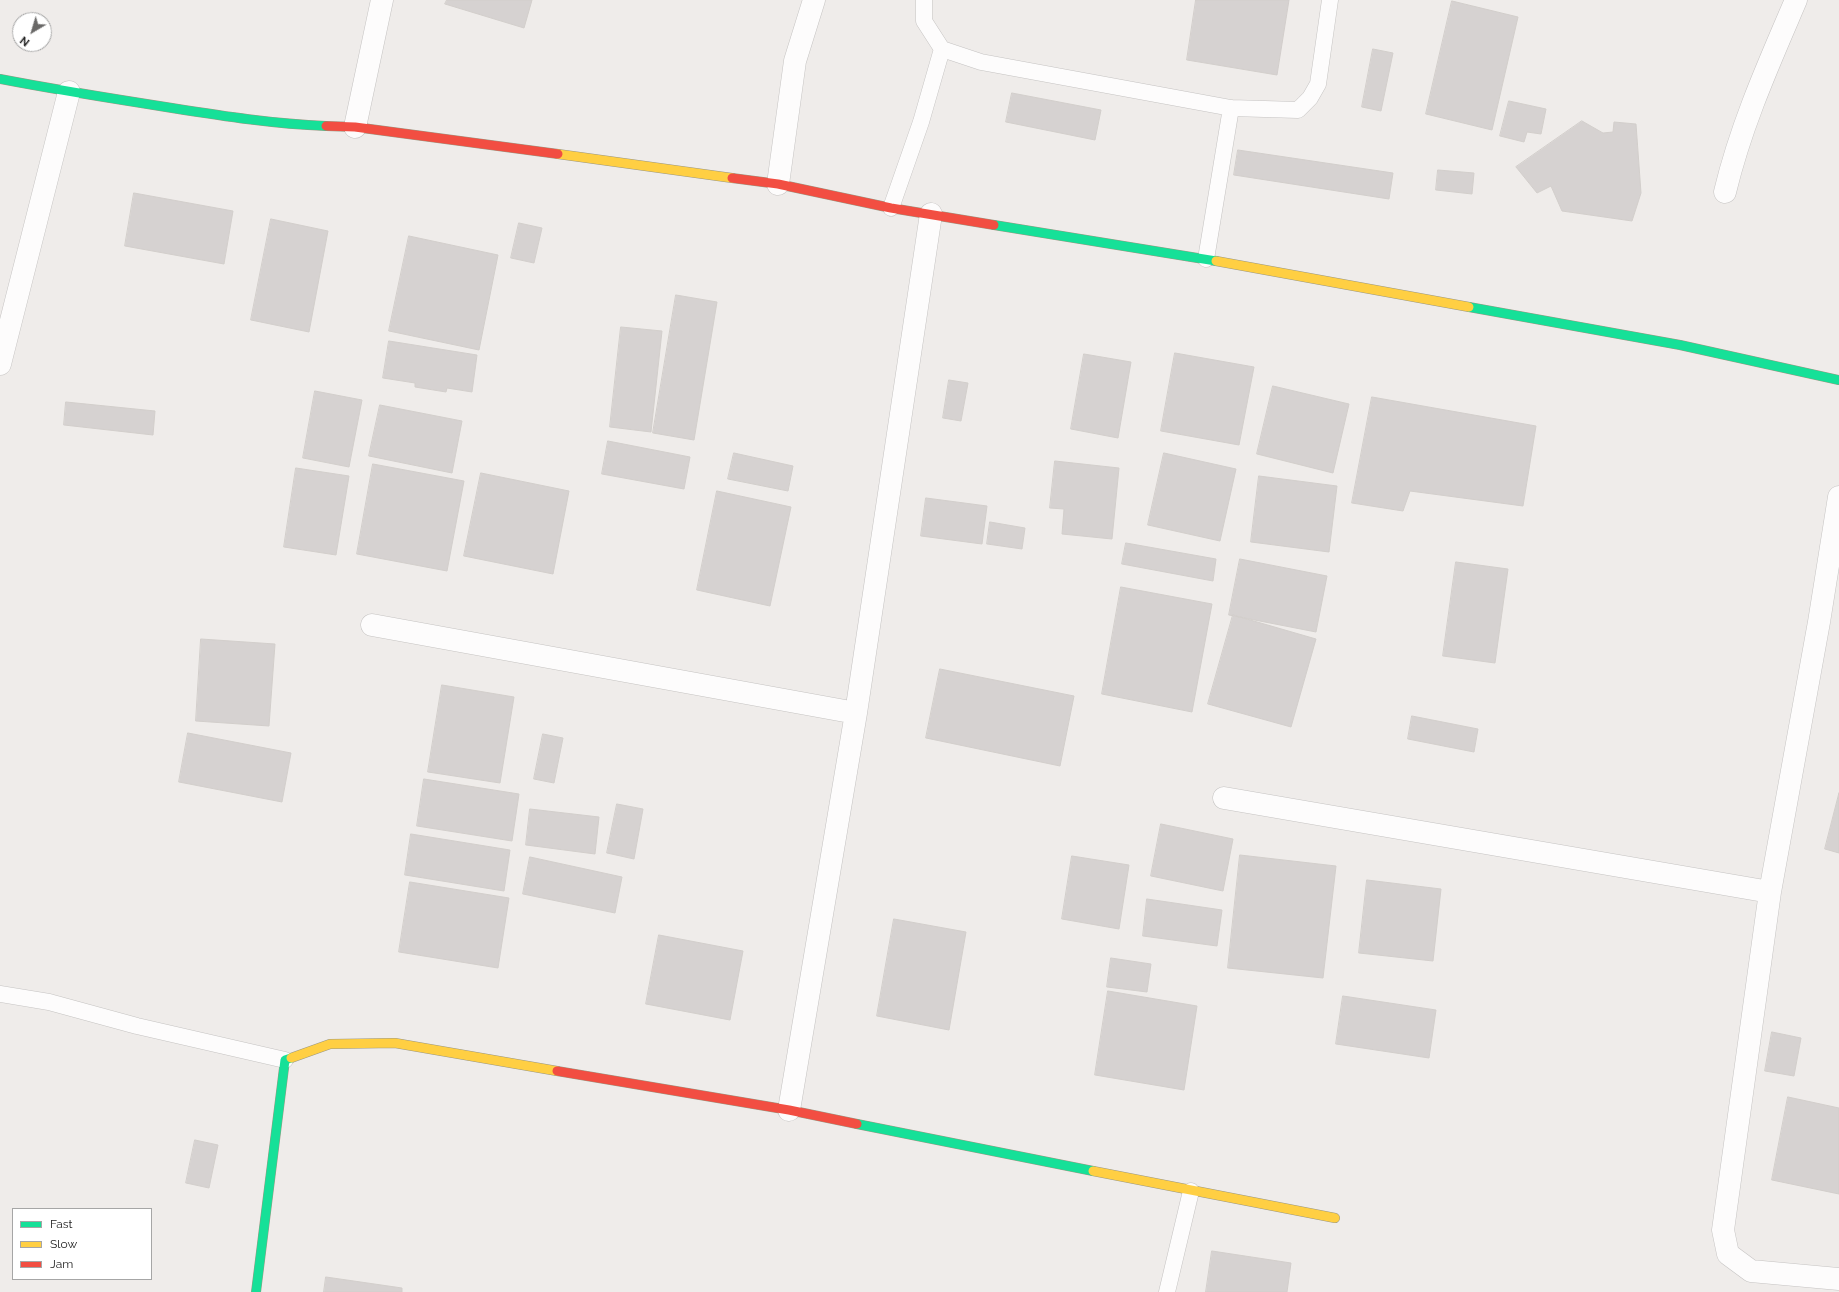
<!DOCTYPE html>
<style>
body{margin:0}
#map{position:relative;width:1839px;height:1292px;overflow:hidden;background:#efecea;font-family:Raleway,sans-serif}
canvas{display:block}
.legend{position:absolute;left:12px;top:1208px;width:140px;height:72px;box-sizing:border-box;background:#fff;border:1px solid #a6a6a6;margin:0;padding:5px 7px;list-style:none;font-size:12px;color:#212121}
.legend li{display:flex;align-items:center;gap:8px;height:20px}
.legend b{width:20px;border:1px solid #a6a6a6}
.north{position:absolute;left:12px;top:12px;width:40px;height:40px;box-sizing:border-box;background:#fff;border:1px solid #a6a6a6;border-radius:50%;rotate:218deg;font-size:11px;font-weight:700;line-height:16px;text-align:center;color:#212121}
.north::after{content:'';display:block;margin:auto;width:14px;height:18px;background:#696867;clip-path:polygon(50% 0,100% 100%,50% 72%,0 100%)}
</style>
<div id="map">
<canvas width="1839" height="1292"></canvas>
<ul class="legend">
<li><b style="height:5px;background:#16e098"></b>Fast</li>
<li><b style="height:5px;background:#ffcf43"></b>Slow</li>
<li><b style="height:5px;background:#f24e42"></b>Jam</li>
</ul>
<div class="north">N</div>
</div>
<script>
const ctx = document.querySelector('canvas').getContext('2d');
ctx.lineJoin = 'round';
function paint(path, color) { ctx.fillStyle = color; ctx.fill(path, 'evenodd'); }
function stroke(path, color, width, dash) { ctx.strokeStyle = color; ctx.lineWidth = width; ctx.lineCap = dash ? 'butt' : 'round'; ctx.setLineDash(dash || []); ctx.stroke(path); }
const building = new Path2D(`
 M447,0H532L524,28L445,4Z
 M1196,0H1289L1277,75L1187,60Z
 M1452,1L1518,17L1492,130L1426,114Z
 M1373,49L1393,53L1381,111L1362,107Z
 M1012,93L1101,110L1095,140L1006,122Z
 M1509,101L1546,109L1541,134L1527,132L1524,142L1500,136Z
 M1582,121L1603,133L1613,132L1614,122L1636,124L1641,193L1632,221L1562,211L1551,186L1537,193L1516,167Z
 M1238,150L1393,173L1389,199L1234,175Z
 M1438,170L1474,173L1472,194L1436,190Z
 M134,193L233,211L224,264L125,246Z
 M271,219L328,231L309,332L251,320Z
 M519,223L542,228L534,263L511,258Z
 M409,236L498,255L479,350L389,331Z
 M676,295L717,302L694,440L653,433Z
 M621,327L662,331L651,432L610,427Z
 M389,341L477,355L472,392L447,388L446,392L415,387V383L383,378Z
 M1175,353L1254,367L1239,445L1161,431Z
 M1084,354L1131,362L1118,438L1071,429Z
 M949,380L968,383L961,421L943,418Z
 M1273,386L1349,404L1333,473L1257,454Z
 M315,391L362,400L349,467L303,458Z
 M1372,397L1536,426L1523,506L1410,491L1403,511L1352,503Z
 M66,402L155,411L153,435L64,425Z
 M380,405L462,421L452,473L369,456Z
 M608,441L690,457L684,489L602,474Z
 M734,453L793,466L788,491L728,479Z
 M1164,453L1236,469L1220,541L1148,525Z
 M1055,461L1119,468L1112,539L1062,534L1064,509L1050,508Z
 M373,464L464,481L447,571L357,554Z
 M296,468L349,476L336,555L284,547Z
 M481,473L569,491L553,574L464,556Z
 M1259,476L1337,486L1329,552L1251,542Z
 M717,491L791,507L770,606L697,590Z
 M926,498L987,506L982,544L921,536Z
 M990,522L1025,528L1022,549L987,544Z
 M1126,543L1216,559L1213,581L1122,564Z
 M1240,559L1327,576L1316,632L1229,615Z
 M1456,562L1508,569L1495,663L1443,656Z
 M1121,587L1212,604L1192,712L1102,694Z
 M1233,615L1316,639L1291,727L1208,704Z
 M201,639L275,644L269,726L196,721Z
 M940,669L1074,696L1060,766L926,738Z
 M442,685L514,697L500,783L428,772Z
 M1412,716L1478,729L1474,752L1408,739Z
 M188,733L291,753L282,802L179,782Z
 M543,734L563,738L554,783L534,779Z
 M424,779L519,794L512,841L417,826Z
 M1839,793V853L1825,849Z
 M617,804L643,809L634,859L607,853Z
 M530,809L599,817L595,854L526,845Z
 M1161,824L1233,839L1223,891L1151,876Z
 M411,834L510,850L504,891L405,875Z
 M1240,855L1336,866L1323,978L1228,968Z
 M1072,856L1129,865L1119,929L1062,919Z
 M530,857L622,877L615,913L523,894Z
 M1367,880L1441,889L1433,961L1359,953Z
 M410,882L509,898L498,968L399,952Z
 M1147,899L1222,910L1217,946L1143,936Z
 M894,919L966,932L949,1030L877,1016Z
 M659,935L743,951L730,1020L646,1004Z
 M1111,958L1151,964L1147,992L1107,987Z
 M1108,991L1197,1006L1184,1090L1095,1075Z
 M1343,996L1436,1010L1429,1058L1336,1044Z
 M1772,1032L1801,1038L1794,1076L1765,1071Z
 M1788,1097L1839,1108V1194L1772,1180Z
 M195,1140L218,1145L209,1188L186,1183Z
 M1212,1251L1291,1263L1287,1292H1206Z
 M326,1277L402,1288V1292H324Z`);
paint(building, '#d6d2d1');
stroke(building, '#d2cecb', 1);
const lane = new Path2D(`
 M924,0V21L942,49L981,62L1231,108L1298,110L1310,98L1318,84L1330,0
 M891,208L921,122L942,49
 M1206,259L1231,108
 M0,994L49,1002L137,1026L285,1060
 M1167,1292L1191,1191`);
const street = new Path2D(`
 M355,127L382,0
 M778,184L795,61L814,0
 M1725,192C1741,125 1769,63 1796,0
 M0,364L69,92
 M1839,497L1819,622L1770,892L1723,1230L1728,1254L1751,1271L1839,1279
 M372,625L856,713
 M1224,798L1770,892
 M789,1110L856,713L931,214`);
const fast = new Path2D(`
 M0,79C57,90 114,99 172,108C223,116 274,124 326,126
 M994,225L1216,261
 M1469,307L1680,345L1839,380
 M857,1124L1093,1171
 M256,1292L285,1060L291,1058`);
const slow = new Path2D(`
 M558,154L732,178
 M1216,261L1469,307
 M291,1058L330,1044L395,1043L557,1071
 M1093,1171L1335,1218`);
const jam = new Path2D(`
 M326,126L355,127L558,154
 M732,178L778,184L891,208L994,225
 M557,1071L789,1110L857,1124`);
stroke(lane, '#c5c3c2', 17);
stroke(street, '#c5c3c2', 23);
stroke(fast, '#9a9782', 10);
stroke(slow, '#9a9782', 10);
stroke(jam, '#9a9782', 10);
stroke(lane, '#fdfcfc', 16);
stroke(street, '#fdfcfc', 22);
stroke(fast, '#16e098', 9);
stroke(slow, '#ffcf43', 9);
stroke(jam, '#f24e42', 9);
</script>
